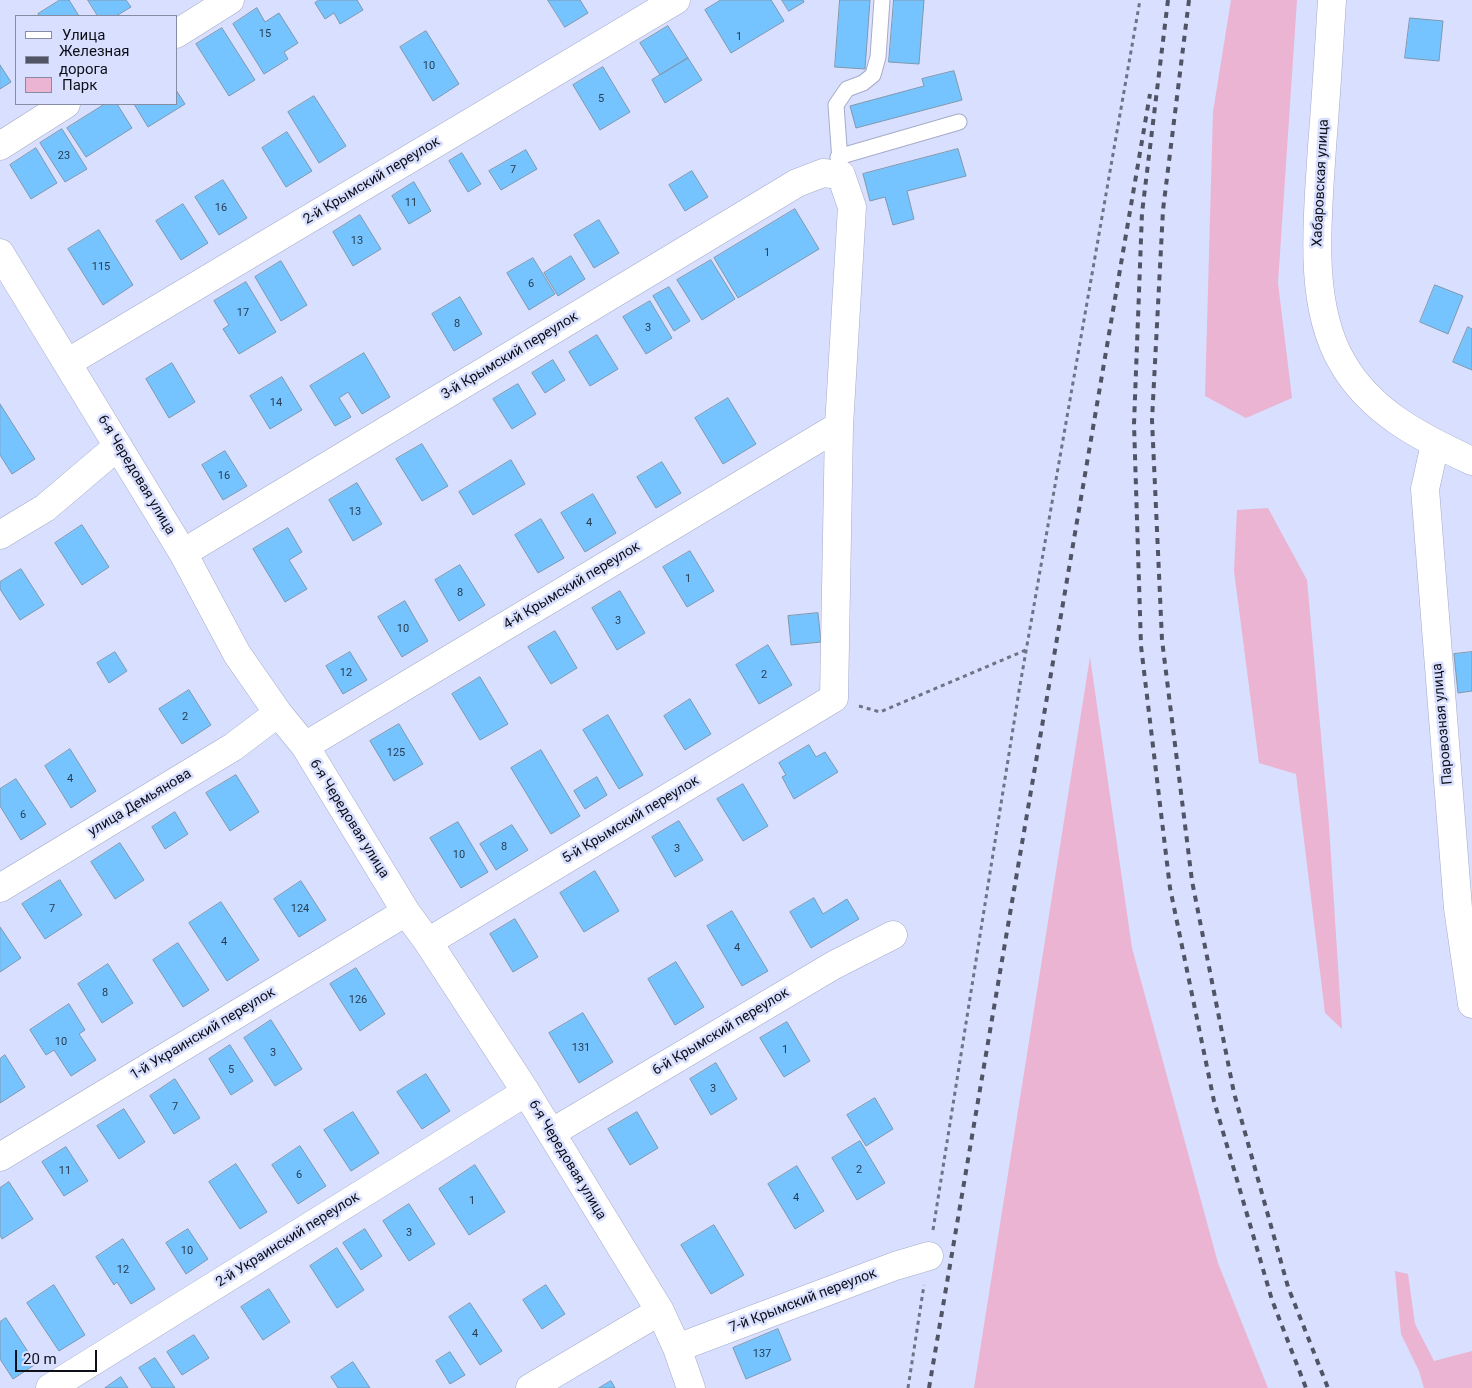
<!DOCTYPE html>
<meta charset="utf-8">
<style>
body{margin:0}
#map{position:relative;width:1472px;height:1388px;overflow:hidden;background:#d9dffe;font-family:Roboto,sans-serif}
canvas{display:block}
.legend{position:absolute;left:15px;top:15px;width:162px;height:90px;box-sizing:border-box;background:#d9dffe;border:1px solid #878ca2;margin:0;padding:6px 9px;list-style:none;font-size:15px;color:#0d0f19}
.legend li{display:flex;align-items:center;gap:10px;height:25px}
.legend b{width:25px;border:1px solid #878ca2}
.scale{position:absolute;left:15px;top:1350px;width:82px;height:22px;box-sizing:border-box;border:2px solid #0d0f19;border-top:0;padding-left:6px;font-size:15px;line-height:18px;white-space:nowrap;color:#0d0f19;-webkit-text-stroke:4px #d9dffe;paint-order:stroke}
</style>
<div id="map">
<canvas width="1472" height="1388"></canvas>
<ul class="legend">
<li><b style="height:6px;background:#fff"></b>Улица</li>
<li><b style="height:6px;background:#515465"></b>Железная дорога</li>
<li><b style="height:14px;background:#eab4d2"></b>Парк</li>
</ul>
<div class="scale">20 m</div>
</div>
<script>
const ctx = document.querySelector('canvas').getContext('2d');
ctx.lineJoin = 'round';
function paint(path, color) { ctx.fillStyle = color; ctx.fill(path, 'evenodd'); }
function stroke(path, color, width, dash) { ctx.strokeStyle = color; ctx.lineWidth = width; ctx.lineCap = dash ? 'butt' : 'round'; ctx.setLineDash(dash || []); ctx.stroke(path); }
function write(font, color, halo, rows, align = 'center') {
  ctx.font = font + ' Roboto,sans-serif'; ctx.lineWidth = 5; ctx.setLineDash([]); ctx.textBaseline = 'middle'; ctx.strokeStyle = halo; ctx.fillStyle = color; for (const [text, x, y, turn = 0] of rows) {
    ctx.save(); ctx.translate(x, y); ctx.rotate((+turn || 0) * Math.PI / 180); ctx.textAlign = isNaN(turn) ? turn : align; if (halo) ctx.strokeText(text, 0, 0); ctx.fillText(text, 0, 0); ctx.restore();
  }
}
paint(new Path2D(`
 M1231,0H1297L1278,283L1292,398L1246,418L1205,396L1213,112Z
 M1268,508L1307,580L1329,825L1342,1029L1325,1013L1296,774L1259,763L1234,571L1237,510Z
 M1090,657L1132,948L1218,1263L1268,1388H974Z
 M1395,1271L1408,1274L1415,1324L1434,1361L1472,1351V1388H1424L1419,1371L1401,1334Z`), '#eab4d2');
const building = new Path2D(`
 M60,0H69L79,16H40L38,14Z
 M88,0H126L131,7L116,16H98Z
 M319,0H357L363,10L340,24L334,13L325,19L315,3Z
 M548,0H580L588,13L565,27Z
 M721,0H771L784,21L731,53L705,10Z
 M782,0H803L804,2L789,11Z
 M840,0H870L865,69L835,67Z
 M894,0H924L919,64L889,62Z
 M257,8L265,22L279,13L298,43L284,52L288,59L264,74L233,24Z
 M1410,18L1443,21L1439,61L1405,58Z
 M668,26L688,58L660,75L640,43Z
 M222,28L255,80L229,96L196,44Z
 M426,31L459,84L433,101L400,47Z
 M688,58L702,80L665,103L652,80Z
 M0,65L11,82L0,89Z
 M603,67L630,112L600,130L573,85Z
 M954,71L962,100L856,128L850,106L924,86L922,79Z
 M176,90L185,104L148,127L134,104H176Z
 M314,96L346,146L319,163L288,112Z
 M105,104H117L132,128L86,157L67,128Z
 M62,129L87,169L65,182L40,143Z
 M287,132L312,171L286,187L262,148Z
 M36,148L57,183L31,199L10,165Z
 M958,149L966,176L907,191L914,219L893,225L885,197L870,201L863,174Z
 M526,150L537,169L501,190L489,171Z
 M462,153L481,184L468,192L449,161Z
 M692,171L708,197L685,211L669,185Z
 M223,180L247,218L219,235L195,197Z
 M414,182L431,211L409,224L392,196Z
 M183,204L208,243L181,260L156,221Z
 M795,209L819,249L738,298L714,258Z
 M360,215L381,249L353,266L333,232Z
 M599,220L619,253L594,268L574,235Z
 M99,230L133,285L103,305L68,249Z
 M571,256L585,279L558,296L544,273Z
 M533,258L555,294L529,310L507,273Z
 M711,260L735,299L702,320L677,280Z
 M281,261L307,305L281,321L255,277Z
 M246,282L276,332L239,354L223,329L229,325L214,301Z
 M1435,285L1463,296L1448,334L1420,322Z
 M669,287L690,321L674,331L653,296Z
 M460,297L482,334L454,351L432,314Z
 M650,301L672,338L646,354L623,317Z
 M1468,327L1472,329V370L1453,362Z
 M597,335L618,369L590,386L569,352Z
 M364,353L390,397L362,414L348,392L339,398L351,417L335,426L310,386Z
 M553,360L565,380L545,393L532,373Z
 M172,363L195,402L169,418L146,379Z
 M282,377L302,410L270,429L250,396Z
 M518,384L536,414L512,429L493,399Z
 M728,398L756,444L723,464L695,418Z
 M0,404L35,459L12,474L0,455Z
 M422,444L448,486L422,501L396,459Z
 M225,451L247,486L223,500L202,465Z
 M511,460L525,484L473,515L459,492Z
 M662,462L681,493L656,508L637,477Z
 M357,483L382,524L353,541L329,500Z
 M593,494L616,533L585,552L561,513Z
 M541,519L564,558L538,573L515,535Z
 M82,525L109,567L82,585L55,543Z
 M288,528L302,552L289,560L307,589L285,602L253,549Z
 M690,551L714,591L687,607L663,567Z
 M460,565L485,605L459,621L435,580Z
 M21,569L44,605L20,620L0,589V582Z
 M620,591L645,633L617,650L592,608Z
 M405,601L428,641L402,657L378,617Z
 M818,613L821,642L791,645L788,616Z
 M555,631L577,668L551,684L528,647Z
 M768,645L792,685L759,704L736,665Z
 M115,652L127,671L109,683L97,663Z
 M350,652L367,680L343,694L326,666Z
 M1472,652V691L1458,693L1454,654Z
 M480,677L508,724L480,740L452,694Z
 M189,690L211,725L182,744L159,709Z
 M690,699L711,734L685,750L664,716Z
 M608,715L643,775L619,789L583,730Z
 M399,724L423,764L394,781L370,741Z
 M809,745L816,757L825,752L838,772L794,799L782,777L786,775L779,763Z
 M70,749L96,791L71,808L45,766Z
 M541,750L580,816L551,834L511,768Z
 M236,775L259,812L230,831L206,793Z
 M597,777L607,795L585,809L574,791Z
 M16,779L46,824L21,840L0,806V789Z
 M743,784L768,826L743,841L717,799Z
 M175,812L188,834L165,849L152,827Z
 M679,821L703,860L675,877L652,837Z
 M458,822L488,872L461,888L430,838Z
 M512,825L528,850L496,870L480,844Z
 M120,843L144,880L115,899L91,862Z
 M595,871L619,911L584,932L560,893Z
 M60,880L82,915L45,939L22,904Z
 M301,881L326,920L299,937L274,899Z
 M814,898L823,914L847,899L859,919L811,948L790,912Z
 M221,902L259,960L227,981L189,923Z
 M732,911L768,971L742,986L707,926Z
 M515,919L538,957L513,972L490,934Z
 M0,927L21,958L0,972Z
 M178,943L209,990L183,1007L153,960Z
 M676,962L704,1007L675,1025L648,979Z
 M108,964L133,1003L102,1023L78,984Z
 M356,968L385,1014L360,1031L330,984Z
 M69,1004L85,1030L79,1034L96,1060L71,1076L54,1050L46,1055L30,1030Z
 M583,1013L613,1062L579,1083L549,1033Z
 M271,1020L302,1069L275,1086L244,1038Z
 M787,1022L810,1061L784,1077L760,1038Z
 M230,1045L253,1081L231,1095L209,1059Z
 M5,1055L25,1087L0,1103V1059Z
 M716,1063L737,1099L711,1115L690,1079Z
 M426,1074L450,1111L422,1129L397,1092Z
 M175,1079L200,1118L174,1134L150,1096Z
 M875,1098L893,1129L866,1146L847,1115Z
 M124,1109L145,1142L119,1159L97,1126Z
 M353,1112L379,1153L351,1171L324,1130Z
 M637,1112L658,1148L630,1165L608,1129Z
 M860,1141L885,1183L857,1200L832,1158Z
 M300,1146L326,1186L298,1204L272,1165Z
 M66,1147L88,1181L64,1196L42,1162Z
 M236,1164L267,1212L240,1229L209,1182Z
 M475,1165L505,1212L469,1235L439,1189Z
 M797,1166L824,1211L795,1229L768,1184Z
 M9,1182L33,1219L2,1239L0,1235V1188Z
 M409,1204L435,1244L409,1261L383,1221Z
 M714,1225L744,1275L711,1294L681,1245Z
 M188,1229L208,1259L186,1274L166,1243Z
 M365,1229L382,1256L361,1270L343,1243Z
 M123,1239L155,1289L131,1304L117,1282L114,1285L96,1257Z
 M337,1248L364,1290L337,1308L310,1266Z
 M54,1285L85,1335L59,1351L27,1303Z
 M546,1285L565,1314L542,1329L523,1300Z
 M269,1289L290,1322L263,1340L241,1307Z
 M470,1303L502,1351L480,1365L449,1317Z
 M6,1318L36,1364L13,1379L0,1359V1322Z
 M778,1329L791,1360L746,1379L733,1348Z
 M194,1335L209,1358L182,1375L167,1352Z
 M450,1352L465,1375L450,1384L436,1361Z
 M155,1358L175,1388H152L139,1368Z
 M353,1362L370,1388H338L331,1377Z
 M121,1377L128,1388H105Z
 M611,1381L615,1388H599Z`);
paint(building, '#76c4ff');
stroke(building, '#7e98ad', 1);
const lane = new Path2D(`
 M838,157L959,122
 M841,175L836,105L847,89L863,83L873,75L878,57L882,0`);
const street = new Path2D(`
 M176,34L230,0
 M0,146L66,104
 M0,253L183,553L237,654L278,713L305,746L406,912L428,942L526,1092L660,1311L677,1348L691,1388
 M67,363L676,0
 M1435,444L1425,489L1458,908L1472,1004
 M0,535L45,508L118,446
 M183,553L797,183L823,173L841,175L852,207L839,426L834,698L428,942
 M305,746L839,426
 M0,888L233,747L278,713
 M551,1133L834,965L893,935
 M0,1157L406,912
 M677,1348L895,1266L929,1256
 M50,1388L526,1092
 M530,1388L660,1311`);
const secondary = new Path2D(`
 M1332,0C1329,49 1326,98 1322,147C1318,214 1307,302 1342,362C1370,412 1422,438 1472,461`);
stroke(lane, '#a5abc9', 17);
stroke(street, '#a5abc9', 29);
stroke(secondary, '#a5abc9', 29);
stroke(new Path2D(`
 M859,706L880,712L1026,650
 M933,1230L1019,691L1140,0
 M908,1388L924,1285`), '#6f7387', 3, [4, 4]);
stroke(lane, '#fff', 15);
stroke(street, '#fff', 28);
stroke(secondary, '#fff', 28);
stroke(new Path2D(`
 M1168,0L1142,213L1134,424L1141,646L1170,888L1214,1101L1272,1300L1306,1388
 M1189,0L1163,210L1152,420L1162,640L1192,881L1234,1093L1288,1287L1328,1388
 M929,1388L1150,94`), '#515465', 4, [6, 6]);
write('11px', '#273c52', null, [
 ["15",265,34],
 ["1",739,37],
 ["10",429,66],
 ["5",601,99],
 ["23",64,156],
 ["7",513,170],
 ["11",411,203],
 ["16",221,208],
 ["13",357,241],
 ["1",767,253],
 ["115",101,267],
 ["6",531,284],
 ["17",243,313],
 ["8",457,324],
 ["3",648,328],
 ["14",276,403],
 ["16",224,476],
 ["13",355,512],
 ["4",589,523],
 ["1",688,579],
 ["8",460,593],
 ["3",618,621],
 ["10",403,629],
 ["12",346,673],
 ["2",764,675],
 ["2",185,717],
 ["125",396,753],
 ["4",70,779],
 ["6",23,815],
 ["8",504,847],
 ["3",677,849],
 ["10",459,855],
 ["7",52,909],
 ["124",300,909],
 ["4",224,942],
 ["4",737,948],
 ["8",105,993],
 ["126",358,1000],
 ["10",61,1042],
 ["131",581,1048],
 ["1",785,1050],
 ["3",273,1053],
 ["5",231,1070],
 ["3",713,1089],
 ["7",175,1107],
 ["2",859,1170],
 ["11",65,1171],
 ["6",299,1175],
 ["4",796,1198],
 ["1",472,1201],
 ["3",409,1233],
 ["10",187,1251],
 ["12",123,1270],
 ["4",475,1334],
 ["137",762,1354]
]);
write('14px', '#0d0f19', '#d9dffe', [
 ["2-й Крымский переулок",372,181,-31],
 ["Хабаровская улица",1321,183,-87],
 ["3-й Крымский переулок",510,356,-31],
 ["6-я Чередовая улица",136,475,59],
 ["4-й Крымский переулок",572,586,-31],
 ["Паровозная улица",1443,724,-95],
 ["улица Демьянова",140,803,-31],
 ["6-я Чередовая улица",349,819,58],
 ["5-й Крымский переулок",631,820,-31],
 ["6-й Крымский переулок",721,1032,-31],
 ["1-й Украинский переулок",203,1034,-31],
 ["6-я Чередовая улица",567,1160,59],
 ["2-й Украинский переулок",288,1240,-32],
 ["7-й Крымский переулок",803,1301,-21]
]);
</script>
